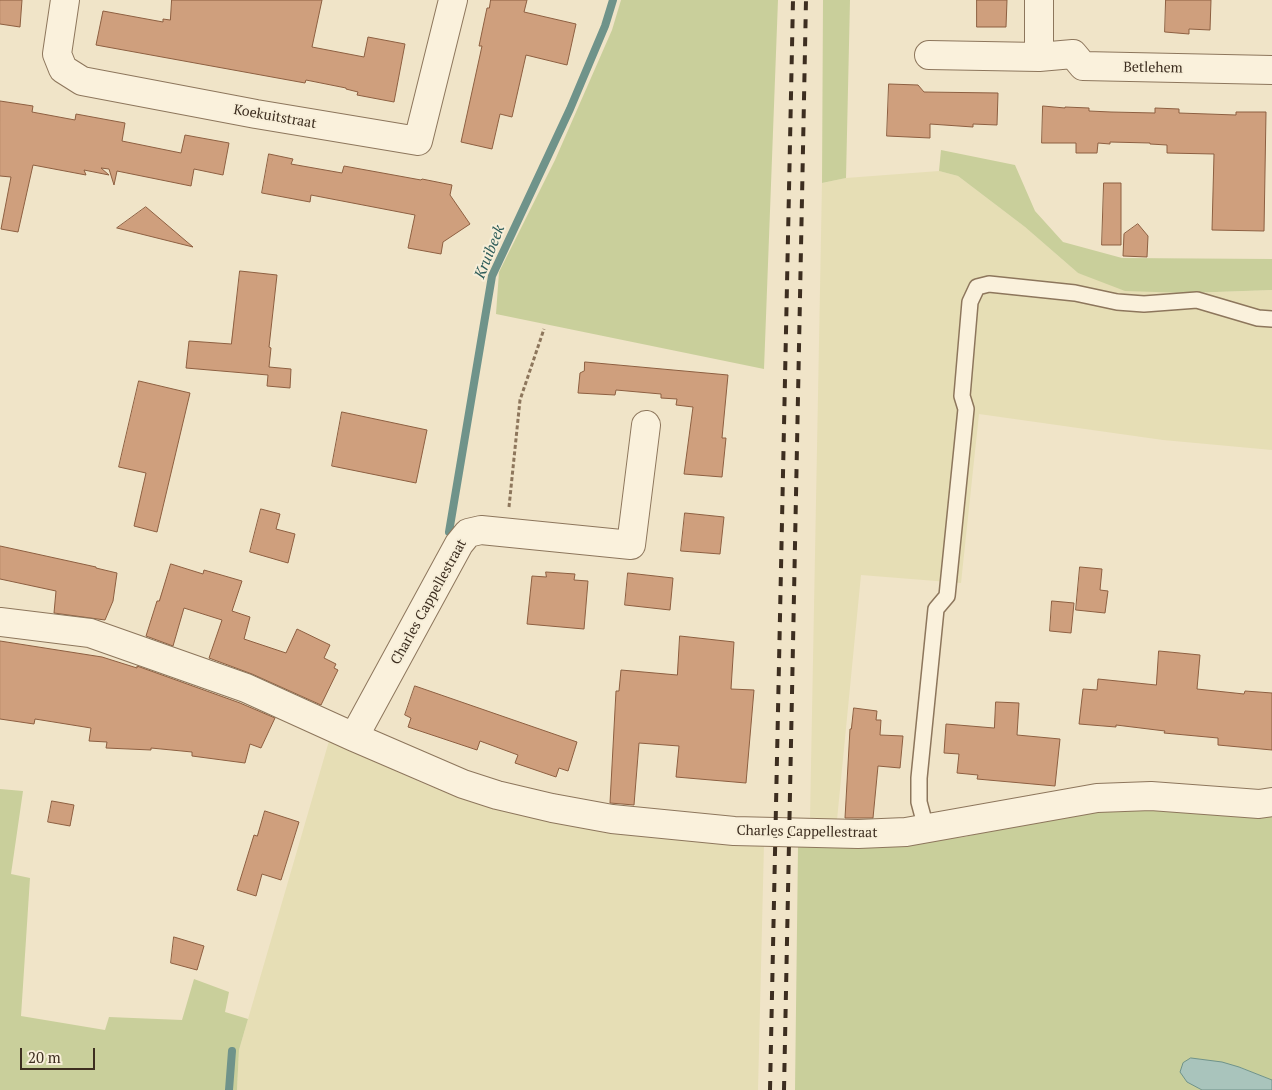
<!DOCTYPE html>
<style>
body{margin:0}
#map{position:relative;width:1272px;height:1090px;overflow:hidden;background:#f0e4c8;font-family:"PT Serif",serif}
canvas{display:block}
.scale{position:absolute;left:20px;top:1048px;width:75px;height:22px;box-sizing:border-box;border:2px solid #3d2e20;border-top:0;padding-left:6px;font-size:15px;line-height:18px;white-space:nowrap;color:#3d2e20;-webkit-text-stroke:4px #f7eed8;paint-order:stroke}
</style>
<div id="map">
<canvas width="1272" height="1090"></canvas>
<div class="scale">20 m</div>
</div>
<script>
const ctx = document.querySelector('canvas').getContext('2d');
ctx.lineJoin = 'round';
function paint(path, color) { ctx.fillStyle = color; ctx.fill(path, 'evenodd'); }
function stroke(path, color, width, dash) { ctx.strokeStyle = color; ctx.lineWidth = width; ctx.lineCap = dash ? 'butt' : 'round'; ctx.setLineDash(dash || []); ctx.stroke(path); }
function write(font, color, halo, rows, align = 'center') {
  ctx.font = font + ' "PT Serif",serif'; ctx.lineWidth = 4; ctx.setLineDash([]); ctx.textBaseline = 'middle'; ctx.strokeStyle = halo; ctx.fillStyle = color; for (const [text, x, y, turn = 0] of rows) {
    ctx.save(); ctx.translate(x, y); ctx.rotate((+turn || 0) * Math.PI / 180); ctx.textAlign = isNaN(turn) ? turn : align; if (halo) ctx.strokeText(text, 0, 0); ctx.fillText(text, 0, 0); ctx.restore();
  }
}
paint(new Path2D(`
 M939,171L958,176L1025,227L1078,273L1188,293L1272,290V450L1163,440L979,414L961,583L861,575L837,820L810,819L822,183L846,178Z
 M329,741L429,786L480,802L764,844L758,1090H237L239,1050Z`), '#e6deb5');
paint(new Path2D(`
 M621,0H778L764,369L496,314L499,272L555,160L612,30Z
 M823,0H850L846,178L822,183Z
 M941,150L1015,165L1035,211L1063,242L1122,258L1272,259V290L1187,293L1125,291L1078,273L1025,227L958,176L939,171Z
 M0,789L23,791L11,874L30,878L21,1016L105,1030L109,1017L182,1020L194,979L229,992L225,1012L248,1019L239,1050L237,1090H0Z
 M1160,810L1272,813V1080L1239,1067L1198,1088L1202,1090H795L798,846H863L964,837L1069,813Z`), '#c9cf9b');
const water = new Path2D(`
 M1191,1058L1222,1062L1239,1067L1272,1080V1090H1202L1187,1082L1180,1072L1183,1063Z`);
paint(water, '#a9c4bc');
stroke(water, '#6f938a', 1);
stroke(new Path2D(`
 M449,532L492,276L570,109L605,26L613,0
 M229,1090L232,1051`), '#6f938a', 8);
const building = new Path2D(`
 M0,0H22L20,27L0,24Z
 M172,0H322L312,47L364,57L368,37L405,44L394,102L357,95L358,92L346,89V88L306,80L305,83L96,45L103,11L163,22V19L170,20Z
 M491,0H527L524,12L576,24L567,65L526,55L512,117L500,114L492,149L461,142L482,46H479L487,8H489Z
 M977,0H1007L1006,27H977Z
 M1166,0H1211L1210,30L1189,29V34L1165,32Z
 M889,84L918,85L924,92L998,93L997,125L973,124V127L930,124V138L887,136Z
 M0,101L33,106L32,112L75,120L76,114L125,123L122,141L181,153L185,135L229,143L223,175L194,169L191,186L117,171L114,185L109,169L101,168L109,175L84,170L86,175L33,165L18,232L1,229L11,177L0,176Z
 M1043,106L1065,108V107L1089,108V111L1111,112L1155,113V108L1179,109V113L1236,115V112H1266L1264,231L1212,230L1214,154L1167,153V145L1150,144V143L1110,142V144L1098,143L1097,153H1076V143H1042Z
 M269,154L293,159L291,164L342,173L344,166L421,180L422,179L452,185L450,195L470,224L443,242L441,254L408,248L415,215L311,195L310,202L262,193Z
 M1104,183H1121V245H1102Z
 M146,207L193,247L117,228Z
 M1138,224L1148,236L1147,257L1123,256L1124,234Z
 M240,271L277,275L269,347L271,348L269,367L291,369L290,388L267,386L268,375L186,368L189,341L231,344Z
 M585,362L728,375L722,438H726L722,477L684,474L693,407L676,405L677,399L661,398V394L616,390L615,395L578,393L580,373L584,371Z
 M139,381L190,393L157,532L134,526L146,473L119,467Z
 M342,412L427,430L416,483L332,466Z
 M261,509L280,514L276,529L295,534L288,563L250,552Z
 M685,513L724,517L720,554L681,551Z
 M0,546L96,567V568L117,573L113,601L105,620L54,613L56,591L0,579Z
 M171,564L203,574L204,570L242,581L232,611L250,617L244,639L286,653L297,629L330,645L324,658L336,664L334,668L338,670L321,705L252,674L209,658L222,620L184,608L173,646L146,636L157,601H159Z
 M1080,567L1102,569L1100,590L1108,591L1105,613L1076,610Z
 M546,572L575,574L574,580L588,581L584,629L527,624L532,576L546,577Z
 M628,573L673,578L670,610L625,605Z
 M1052,601L1074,603L1071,633L1050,631Z
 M680,636L734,642L731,689L754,690L746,783L676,777L679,746L639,743L634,805L610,803L616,691H619L621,670L677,675Z
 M0,641L102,657L137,668V666L240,703L275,718L261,748L250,744L245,763L192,756V752L151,748V750L106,748L107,742L89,741L91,728L35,719L34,724L0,719Z
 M1159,651L1200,655L1197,689L1244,694L1245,691L1272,693V750L1218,745V738L1164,733L1165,731L1116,725V727L1079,724L1083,689L1097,690L1098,679L1156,685Z
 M415,686L577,742L568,771L559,768L556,777L515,763L518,755L480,741L477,750L408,727L411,718L405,715Z
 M996,702L1019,703L1017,735L1060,739L1055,786L977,779L978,775L957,773L959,754L944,753L946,724L994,728Z
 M854,708L877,711L876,720H881L880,735L903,736L900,768L878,766L873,818H845L850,729H851Z
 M52,801L74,805L70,826L48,822Z
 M265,811L299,822L281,880L262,874L256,896L237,890L254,835L257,836Z
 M174,937L204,946L197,970L171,963Z`);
paint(building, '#cf9f7d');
stroke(building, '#8d5f41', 1);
const lane = new Path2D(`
 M926,828L919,802V778L936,609L947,596L966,409L962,396L970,302L977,287L989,284L1075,293L1117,302L1144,304L1197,300L1258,318L1272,319`);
const street = new Path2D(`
 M65,0L57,54L63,69L82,81L256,114L418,141L453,0
 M929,55L1039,57L1073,54L1083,66L1272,70
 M1039,57V0
 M0,622L90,633L246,688L354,737L463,784L497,795L552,808L612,819L734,831L858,834L906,832L1097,798L1151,796L1259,804L1272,802
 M354,737L459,544L468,533L481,530L631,545L646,425`);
stroke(lane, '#8d765c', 18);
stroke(street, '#8d765c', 30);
stroke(new Path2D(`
 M509,507L520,400L544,329`), '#8d765c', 3, [4, 2.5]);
stroke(lane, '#faf1dc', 15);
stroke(street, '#faf1dc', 28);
stroke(new Path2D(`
 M770,1090L793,0
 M784,1090L806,0`), '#3d2e20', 4, [9, 9]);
write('14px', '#3d2e20', '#f7eed8', [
 ["Betlehem",1153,68,1],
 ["Koekuitstraat",275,117,10],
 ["Charles Cappellestraat",429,602,-61],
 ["Charles Cappellestraat",807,832,1]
]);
write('italic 15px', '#2f5d5a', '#f7eed8', [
 ["Kruibeek",490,252,-68]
]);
</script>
